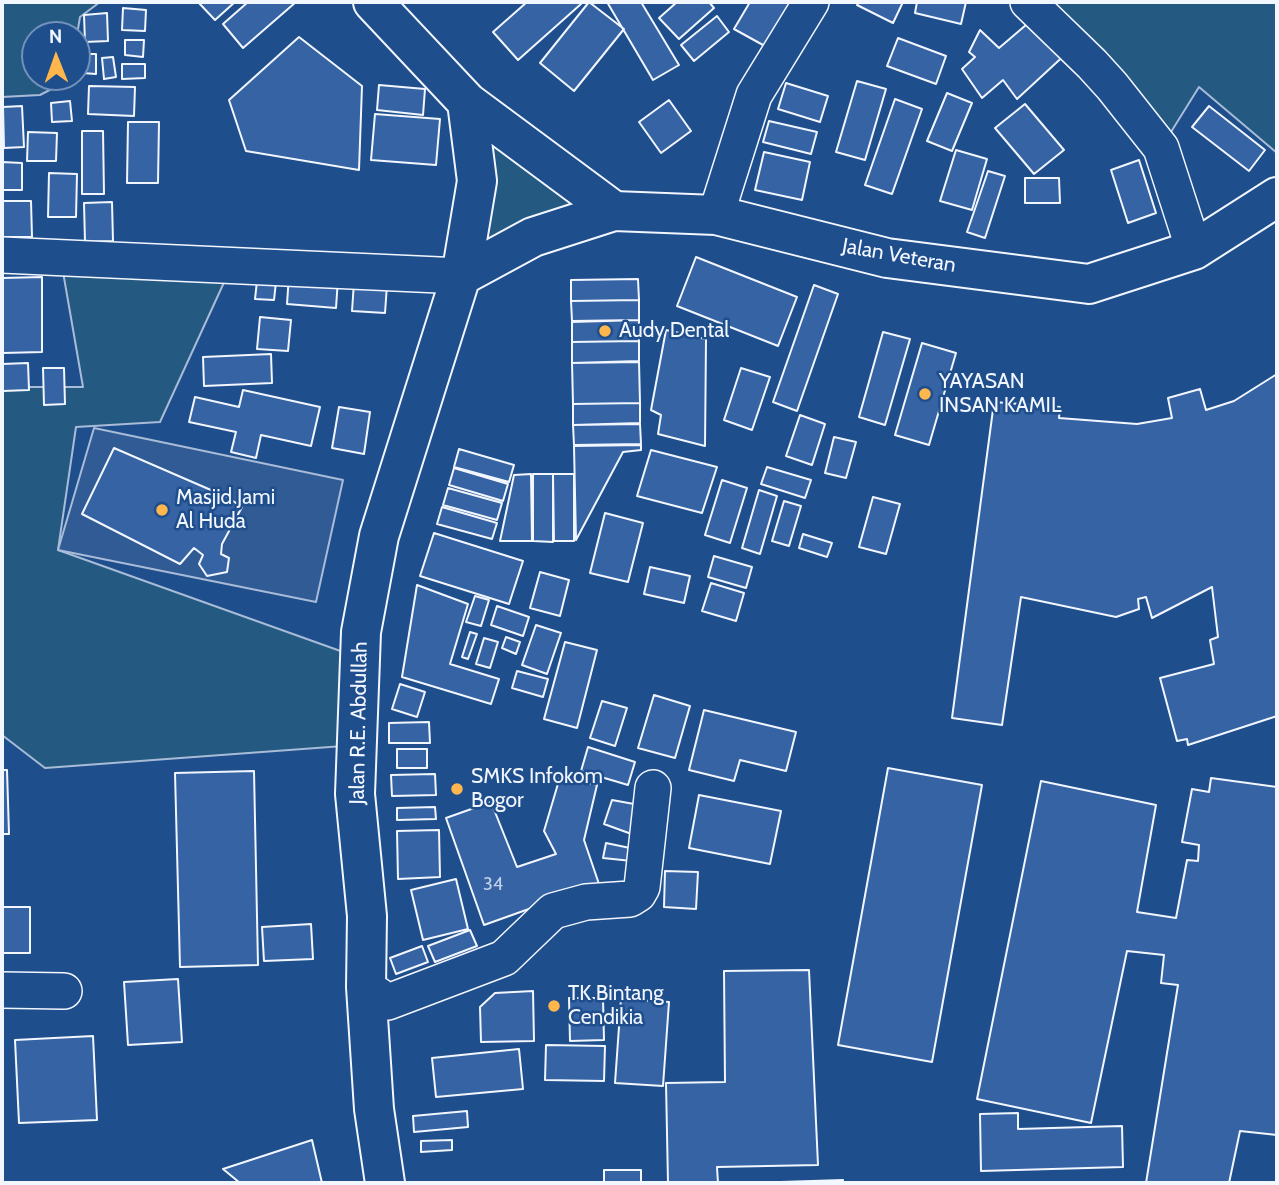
<!DOCTYPE html>
<style>
body{margin:0}
#map{position:relative;width:1279px;height:1185px;overflow:hidden;background:#1f4e8c;font-family:Cabin,sans-serif}
canvas{display:block}
.frame{position:absolute;inset:0;border:4px solid #f2f6ff;pointer-events:none}
.north{position:absolute;left:21px;top:21px;width:70px;height:70px;box-sizing:border-box;background:#1f4e8c;border:2px solid #7391ba;border-radius:50%;rotate:359deg;font-size:19px;font-weight:700;line-height:28px;text-align:center;color:#f2f6ff}
.north::after{content:'';display:block;margin:auto;width:24px;height:32px;background:#ffb74d;clip-path:polygon(50% 0,100% 100%,50% 72%,0 100%)}
</style>
<div id="map">
<canvas width="1279" height="1185"></canvas>
<div class="frame"></div>
<div class="north">N</div>
</div>
<script>
const ctx = document.querySelector('canvas').getContext('2d');
ctx.lineJoin = 'round';
function paint(path, color) { ctx.fillStyle = color; ctx.fill(path, 'evenodd'); }
function stroke(path, color, width, dash) { ctx.strokeStyle = color; ctx.lineWidth = width; ctx.lineCap = dash ? 'butt' : 'round'; ctx.setLineDash(dash || []); ctx.stroke(path); }
function write(font, color, halo, rows, align = 'center') {
  ctx.font = font + ' Cabin,sans-serif'; ctx.lineWidth = 5; ctx.setLineDash([]); ctx.textBaseline = 'middle'; ctx.strokeStyle = halo; ctx.fillStyle = color; for (const [text, x, y, turn = 0] of rows) {
    ctx.save(); ctx.translate(x, y); ctx.rotate((+turn || 0) * Math.PI / 180); ctx.textAlign = isNaN(turn) ? turn : align; if (halo) ctx.strokeText(text, 0, 0); ctx.fillText(text, 0, 0); ctx.restore();
  }
}
const green = new Path2D(`
 M2,2H106H100L80,17L77,35H35V77H69L67,81L40,95L2,97Z
 M1026,2H1277V153L1199,87L1161,148Z
 M467,102L614,211L461,276Z
 M232,265L160,422L76,427L58,550L360,658L357,745L45,768L2,735V387H83L62,266Z`);
paint(green, '#245a82');
stroke(green, '#a8bbd7', 2);
const parking = new Path2D(`
 M94,428L343,480L316,602L58,550Z`);
paint(parking, '#305b95');
stroke(parking, '#a8bbd7', 2);
const building = new Path2D(`
 M198,2H235L215,20Z
 M248,2H296L243,48L223,24Z
 M527,2H578L581,4L518,60L493,32Z
 M589,2L624,29L574,91L540,63Z
 M607,2H641L679,65L653,80Z
 M677,2H709L714,8L679,39L659,18Z
 M750,2H798L772,50L734,29Z
 M859,2H903L893,23L857,5Z
 M917,2H966L961,24L915,13Z
 M123,8L146,10L145,31L122,30Z
 M107,13L108,41L85,42L84,15Z
 M717,16L729,32L694,61L681,45Z
 M1033,19L1069,51L1017,99L1003,80L982,98L962,69L975,57L969,52L980,30L999,48Z
 M299,37L362,86L359,170L246,151L229,100Z
 M898,38L946,56L936,84L887,66Z
 M125,40H144L143,57L125,55Z
 M82,54H96V74L82,73Z
 M113,57L116,77L104,79L102,58Z
 M122,64H145V78L122,79Z
 M857,81L886,89L865,160L836,152Z
 M786,83L828,96L820,122L778,109Z
 M379,85L425,89L423,115L377,110Z
 M89,86L135,87L134,116L88,114Z
 M947,93L972,103L952,151L927,141Z
 M895,99L922,109L892,194L865,185Z
 M669,100L691,131L661,153L639,122Z
 M70,101L72,121L52,122L51,103Z
 M1025,104L1064,150L1034,174L995,128Z
 M22,106L24,147L4,148L3,107Z
 M1209,106L1265,150L1249,171L1192,127Z
 M375,114L440,119L436,165L371,160Z
 M769,121L817,132L811,154L763,142Z
 M128,122H159L158,183H127Z
 M82,131H103L104,194H82Z
 M28,132L57,133L56,161H27Z
 M956,150L987,159L972,210L940,201Z
 M764,152L810,162L802,200L755,190Z
 M1139,160L1156,213L1128,223L1111,170Z
 M2,162L22,163V190H2Z
 M988,171L1005,176L985,238L967,232Z
 M49,173L77,174L76,217H48Z
 M1025,178H1059L1060,203H1025Z
 M2,201H31L32,237H2Z
 M112,202L113,241L85,242L84,203Z
 M696,257L797,297L778,346L677,306Z
 M258,272L277,273L274,300L255,299Z
 M289,275L338,279L336,308L287,304Z
 M42,277V352L3,353L2,278Z
 M638,279L639,300L571,301V280Z
 M354,282L387,285L385,313L352,311Z
 M814,285L838,294L797,411L773,402Z
 M639,300V320L572,321L571,301Z
 M260,317L291,320L288,351L257,349Z
 M639,320V341L572,342V322Z
 M666,330L706,339L705,446L658,434L661,415L651,410Z
 M883,332L910,339L885,425L859,417Z
 M639,341V361L572,363V342Z
 M922,343L956,353L929,445L895,435Z
 M271,354L272,383L204,386L203,357Z
 M639,362L640,403L573,404L572,363Z
 M28,363L29,390L3,391L2,364Z
 M43,368H64L65,404L44,405Z
 M741,368L770,377L752,430L724,420Z
 M1277,374V716L1188,745L1187,739L1177,741L1160,678L1214,664L1210,640L1218,637L1212,587L1152,618L1146,597L1138,599L1139,609L1116,617L1021,597L1002,725L952,718L994,402L1060,407L1059,418L1137,424L1172,418L1168,398L1200,389L1206,410L1234,401Z
 M243,390L320,407L311,446L261,435L256,458L231,452L236,432L189,422L195,397L239,407Z
 M640,403V423L573,425V404Z
 M339,407L370,412L364,454L332,448Z
 M800,415L825,424L812,465L786,456Z
 M640,424L641,444L574,445L573,425Z
 M834,437L856,442L846,478L825,473Z
 M641,445V450L623,452L576,540L574,446Z
 M114,448L227,497L242,507L222,544L221,554L229,558L227,572L207,576L199,564L203,555L194,548L180,564L82,514Z
 M459,449L514,465L509,482L454,467Z
 M651,450L717,467L702,513L637,496Z
 M767,467L811,480L805,498L761,484Z
 M454,468L508,484L503,501L449,485Z
 M531,474L532,541H500L514,475Z
 M533,474H553V542L533,541Z
 M553,474H574V541H554Z
 M722,480L747,488L730,543L705,535Z
 M448,488L502,503L497,520L443,505Z
 M759,490L777,496L760,554L742,548Z
 M873,497L900,504L886,554L859,547Z
 M784,501L801,506L789,546L772,541Z
 M442,507L497,523L492,539L437,524Z
 M605,513L643,523L628,582L590,573Z
 M434,533L523,561L509,604L420,576Z
 M803,534L832,543L827,557L799,548Z
 M714,556L752,567L746,588L708,577Z
 M650,567L690,576L684,603L644,594Z
 M540,572L569,580L560,616L530,608Z
 M711,583L744,593L736,621L702,611Z
 M417,585L468,604L450,664L499,679L491,704L402,677Z
 M475,596L489,600L481,626L466,622Z
 M497,606L529,617L523,636L491,625Z
 M536,625L561,633L547,674L522,665Z
 M470,632L477,634L468,659L462,657Z
 M506,637L520,642L516,654L502,648Z
 M484,638L498,642L490,668L476,664Z
 M565,642L597,650L577,728L544,719Z
 M517,671L548,679L543,697L512,688Z
 M400,684L425,692L417,717L392,709Z
 M654,695L690,706L675,758L638,748Z
 M602,701L627,708L615,746L590,738Z
 M704,710L796,732L786,771L740,760L734,781L689,770Z
 M429,722L430,743H389V723Z
 M588,747L635,762L628,785L581,771Z
 M397,749H427V768H397Z
 M888,768L982,785L932,1062L838,1045Z
 M2,770H7L9,834H2Z
 M254,771L258,965L180,967L175,773Z
 M435,774L436,795L392,796L391,775Z
 M560,777L597,785L584,840L599,884L484,925L446,818L491,802L517,867L556,854L544,831Z
 M1211,778L1277,787V1135L1240,1131L1229,1183H1146L1178,985L1161,983L1164,955L1127,951L1091,1123L977,1099L1041,781L1156,805L1137,912L1176,918L1187,860L1198,861L1199,845L1182,842L1192,789L1209,792Z
 M699,795L781,811L770,864L689,848Z
 M612,800L645,806L637,836L604,824Z
 M435,807L436,819L397,820V808Z
 M439,830L440,877L398,879L397,831Z
 M606,843L630,848L632,861L603,858Z
 M665,871L698,872L696,909L664,907Z
 M456,879L468,929L423,940L411,890Z
 M2,907H30V953H2Z
 M311,924L313,959L264,961L262,927Z
 M470,930L477,946L435,962L428,946Z
 M422,946L428,962L396,974L390,958Z
 M809,970L818,1165L717,1167L718,1183H668L666,1083L725,1082L724,971Z
 M178,979L182,1042L128,1045L124,982Z
 M533,991L534,1041L481,1042L480,1007L495,993Z
 M569,998H603L604,1040L570,1041Z
 M621,999L669,1002L663,1086L615,1083Z
 M93,1036L97,1120L19,1123L15,1040Z
 M546,1045L605,1046L604,1081L545,1080Z
 M519,1049L523,1089L436,1097L432,1058Z
 M467,1111L468,1127L414,1132L413,1116Z
 M1018,1113V1129L1122,1126L1123,1167L981,1171L980,1114Z
 M312,1140L322,1183H240L223,1169Z
 M452,1140V1150L421,1152V1141Z
 M604,1170H641V1183H604Z
 M843,1180V1183H749Z`);
paint(building, '#3563a3');
stroke(building, '#f2f6ff', 2);
const minor = new Path2D(`
 M1028,2L1092,64L1112,86L1161,148L1194,250
 M716,215L754,95L811,2
 M2,255L461,276
 M366,987L388,1002L504,958L553,911L586,902L630,899L638,894L642,887L653,788
 M2,990L64,991`);
const major = new Path2D(`
 M373,2L467,102L614,211L716,215L887,258L1089,284L1194,250L1277,197
 M461,276L533,237L614,211
 M385,1183L374,1109L366,987L367,916L355,794L361,632L379,536L461,276L477,181L467,102`);
stroke(minor, '#f2f6ff', 38);
stroke(major, '#f2f6ff', 42);
stroke(minor, '#1f4e8c', 35);
stroke(major, '#1f4e8c', 38);
for (const [x, y, r, color] of [
 [605,331,7,"#ffb74d"],
 [925,394,7,"#ffb74d"],
 [162,510,7,"#ffb74d"],
 [457,789,7,"#ffb74d"],
 [554,1006,7,"#ffb74d"]
]) { const dot = new Path2D(); dot.arc(x, y, r, 0, 2 * Math.PI); ctx.fillStyle = color; ctx.fill(dot); stroke(dot, '#1f4e8c', 2.5); }
write('18px', '#c3d1e8', null, [
 ["34",493,885]
]);
write('21px', '#f2f6ff', '#1f4e8c', [
 ["Jalan Veteran",899,256,10],
 ["Jalan R.E. Abdullah",359,723,-89]
]);
write('21px', '#f2f6ff', '#1f4e8c', [
 ["Audy Dental",619,331],
 ["YAYASAN",939,382],
 ["INSAN KAMIL",939,406],
 ["Masjid Jami",176,498],
 ["Al Huda",176,522],
 ["SMKS Infokom",471,777],
 ["Bogor",471,801],
 ["TK Bintang",568,994],
 ["Cendikia",568,1018]
], 'left');
</script>
